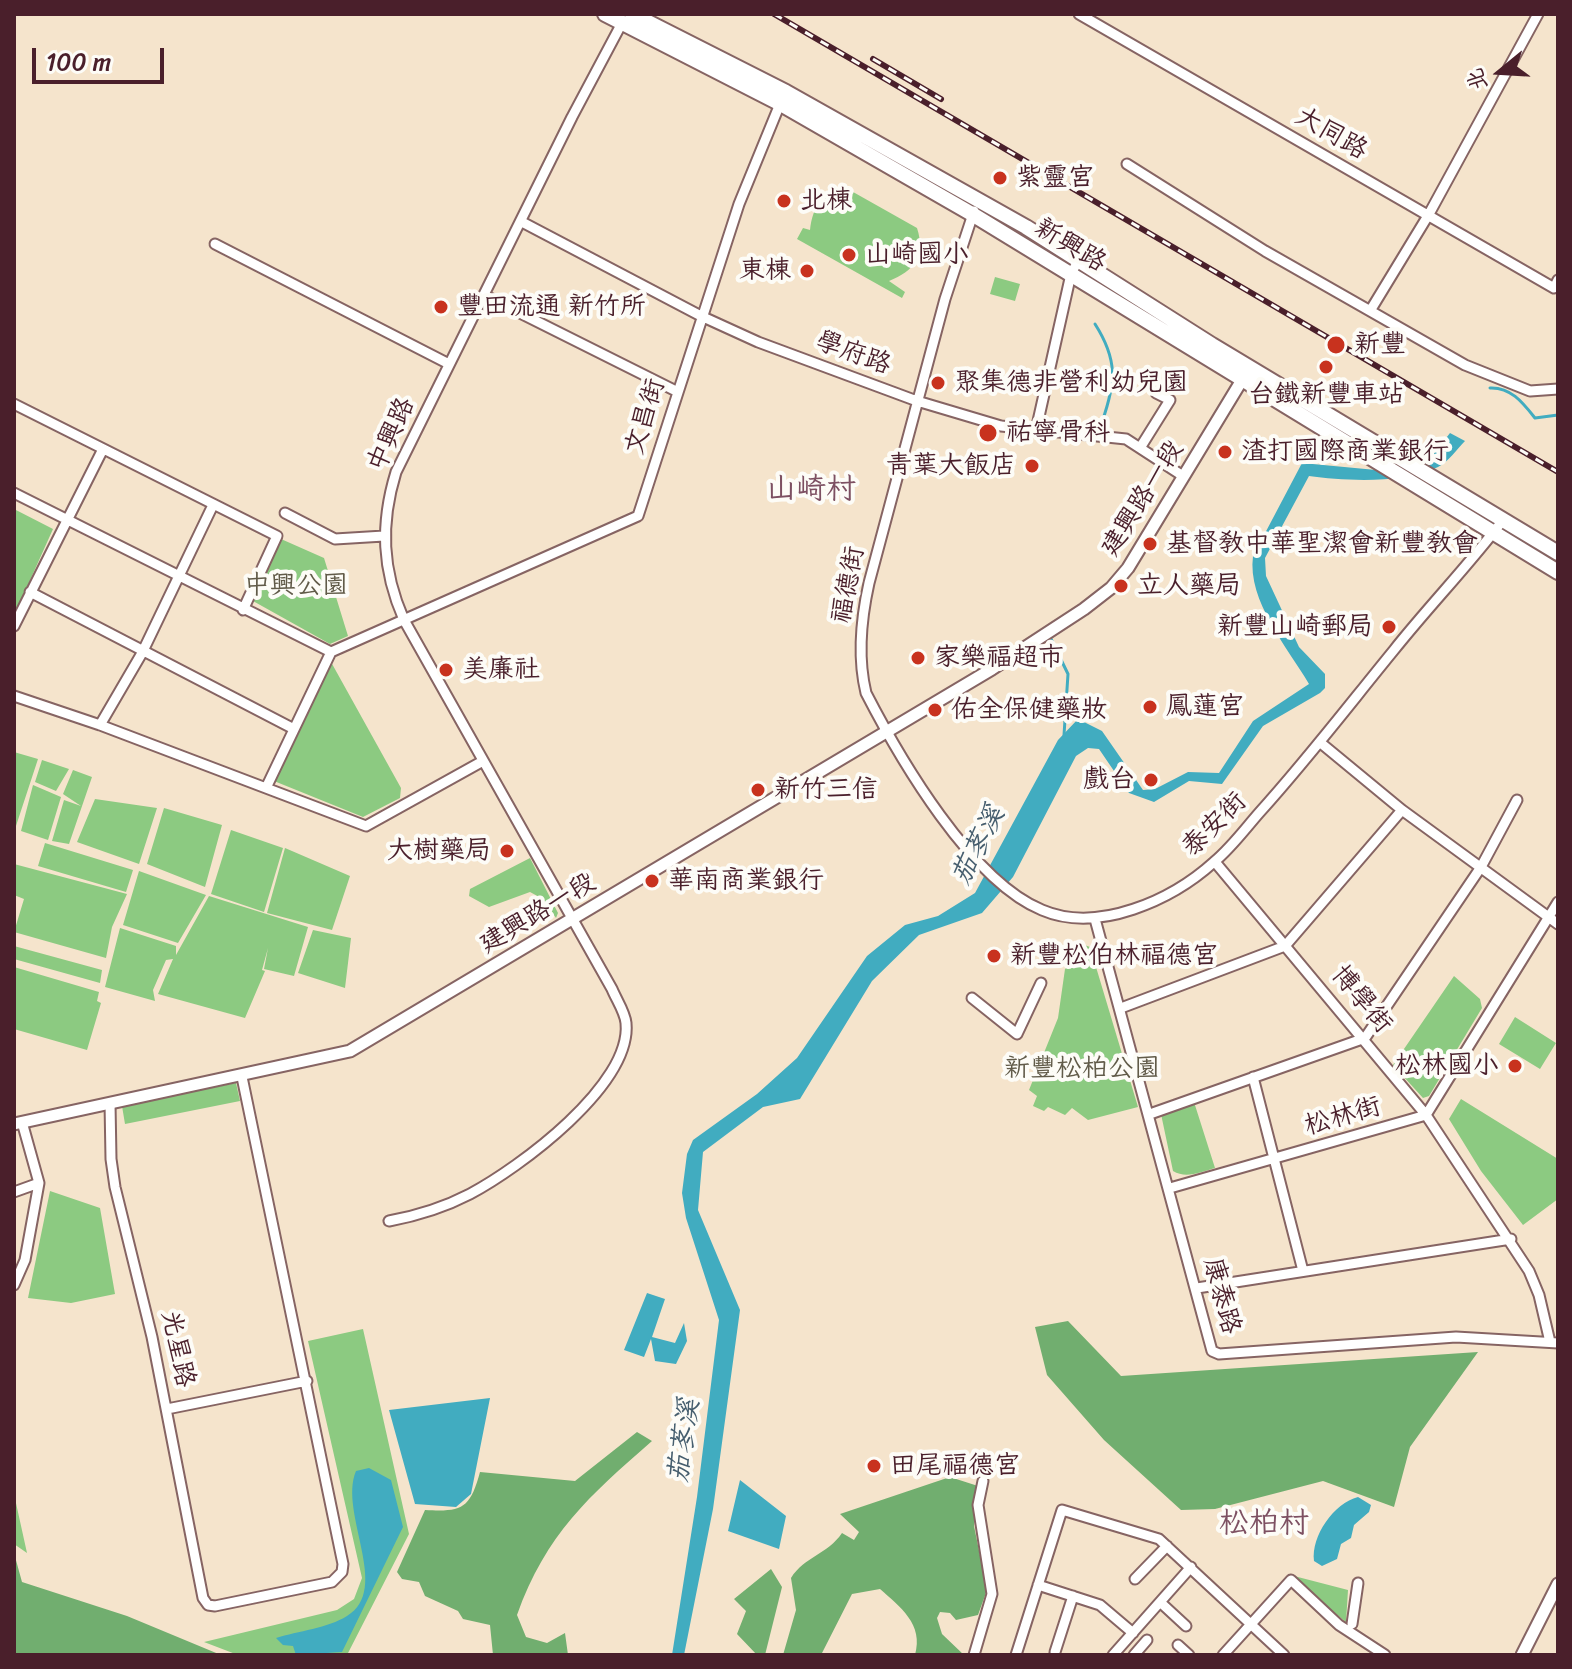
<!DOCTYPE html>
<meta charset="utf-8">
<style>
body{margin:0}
#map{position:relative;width:1572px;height:1669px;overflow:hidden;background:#f5e4cc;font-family:Sriracha,"LXGW WenKai TC",sans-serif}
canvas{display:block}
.frame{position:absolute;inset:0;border:16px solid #4a1f2b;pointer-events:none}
.north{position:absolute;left:1460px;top:32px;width:80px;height:80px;-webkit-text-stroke:6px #fdfcf7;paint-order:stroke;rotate:252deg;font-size:22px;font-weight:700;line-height:32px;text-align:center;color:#4a1f2b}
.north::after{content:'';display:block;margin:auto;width:28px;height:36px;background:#4a1f2b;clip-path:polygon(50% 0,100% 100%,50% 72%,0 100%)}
.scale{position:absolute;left:32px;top:48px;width:132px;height:36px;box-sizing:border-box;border:4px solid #4a1f2b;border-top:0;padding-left:10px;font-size:24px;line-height:28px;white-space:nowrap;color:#4a1f2b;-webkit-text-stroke:6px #fdfcf7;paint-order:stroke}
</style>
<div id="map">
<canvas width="1572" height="1669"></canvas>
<div class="frame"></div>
<div class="north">北</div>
<div class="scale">100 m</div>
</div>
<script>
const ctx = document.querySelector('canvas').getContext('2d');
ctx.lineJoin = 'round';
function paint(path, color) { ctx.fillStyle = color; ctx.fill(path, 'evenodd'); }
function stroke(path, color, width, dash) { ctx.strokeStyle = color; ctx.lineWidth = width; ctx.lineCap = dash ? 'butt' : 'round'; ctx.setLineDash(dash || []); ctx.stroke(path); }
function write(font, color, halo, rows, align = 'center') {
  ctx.font = font + ' Sriracha,"LXGW WenKai TC",sans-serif'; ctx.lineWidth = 8; ctx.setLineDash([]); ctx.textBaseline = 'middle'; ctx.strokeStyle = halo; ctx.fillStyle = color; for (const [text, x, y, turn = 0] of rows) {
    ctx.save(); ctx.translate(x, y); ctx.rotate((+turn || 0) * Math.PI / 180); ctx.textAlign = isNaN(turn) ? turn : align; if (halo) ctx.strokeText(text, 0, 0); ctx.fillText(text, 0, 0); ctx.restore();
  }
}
paint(new Path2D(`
 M846,188L917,228C926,256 914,271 889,281L905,292L902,298L797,239L803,228L810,230C813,206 821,194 846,188Z
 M995,277L1020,284L1015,301L990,294Z
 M14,509L53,529L14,616Z
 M281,539L324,558L348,636L330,644L253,601Z
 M331,662L401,788L400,798L363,817L274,781Z
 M14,752L38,759L15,829H14Z
 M42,760L69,769L56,791L35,782Z
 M73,770L92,777L69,844L52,841L64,800L81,806L63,794Z
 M33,785L61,797L48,840L21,831Z
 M95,799L157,808L139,864L77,842Z
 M164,808L222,825L205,887L147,864Z
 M231,830L283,848L264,912L211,894Z
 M45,843L133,870L126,892L38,866Z
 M285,848L350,876L332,930L267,913Z
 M530,858L558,913L556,918L543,899L530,892L489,907L469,896L470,889Z
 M14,864L127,894L112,927L106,958L14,932L24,899L14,895Z
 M139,871L206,895L178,943L123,925Z
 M209,896L308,927L294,976L264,969L268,948L262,970L265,971L245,1018L158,994L173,959L166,960L153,990L155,1001L105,987L120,928L176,946V955Z
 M313,930L351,938L345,988L298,973Z
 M1079,943L1090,947L1138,1107L1088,1120L1072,1108L1065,1115L1048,1107L1044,1111L1033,1106L1037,1096L1029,1090L1058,1018L1065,969L1076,960L1073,952Z
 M14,946L102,970L100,983L14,959Z
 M14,967L99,992L97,1001L101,1003L87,1050L14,1029Z
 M1454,976L1480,999L1482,1008L1429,1096L1423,1098L1393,1065Z
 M1515,1017L1556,1043L1540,1069L1499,1044Z
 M236,1083L240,1101L125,1124L122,1106Z
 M1461,1099L1558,1159V1199L1523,1225L1481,1171L1449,1119Z
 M1194,1102L1215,1168C1201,1172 1186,1179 1173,1171L1161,1114Z
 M50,1191L100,1208L115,1294L71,1303L28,1298Z
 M363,1329L409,1534L347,1655H238L204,1642L337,1610L354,1599L362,1578L308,1341Z
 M14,1494L27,1553L14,1544Z
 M1294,1576L1348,1590L1346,1622L1293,1579Z`), '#8cca81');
paint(new Path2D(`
 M1068,1321L1121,1376L1478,1352L1410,1447L1394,1507L1323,1481L1215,1509L1181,1510L1104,1440L1047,1375L1035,1327Z
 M637,1432L652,1441C589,1496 546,1534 517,1615L526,1637L547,1643L565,1633L568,1655H493L490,1625L463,1619L458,1611L425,1596L419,1582L402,1579L397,1572L425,1510C462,1512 470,1509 480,1472L575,1481Z
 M950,1477L978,1486L974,1526L987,1590L978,1615L956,1620L950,1613L940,1612L937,1618L942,1634L964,1655H915C924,1624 900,1607 880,1589L852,1594L821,1655H783L796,1610L791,1578C805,1556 827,1555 842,1533L854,1540L859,1532L840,1514Z
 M14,1553L22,1582L127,1616L221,1655H14Z
 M771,1569L782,1587L765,1655H757L737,1634L746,1611L734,1599Z`), '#71ae6f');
paint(new Path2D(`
 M1450,433L1465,441C1457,449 1448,462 1438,467C1404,484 1345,481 1309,476L1265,558L1266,576L1299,647L1325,674V688L1320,693L1263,726L1222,784L1189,781L1154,802L1129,793L1099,749L1088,748L1076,756L1013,877L982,913L919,935L872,981L800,1099L763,1107L703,1152L698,1210L740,1310L713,1509L684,1655H672L697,1497L719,1320L686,1218L682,1193L687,1154L693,1140L757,1094L797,1058L867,956L905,925L938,916L975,893L1058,740L1078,719L1102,731L1143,790L1155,789L1188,772L1219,773L1253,721L1309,684C1288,648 1247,601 1253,556L1302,463L1376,470L1429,460Z
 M647,1293L665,1299L652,1337L675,1343L684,1323L687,1341L676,1364L655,1361L651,1339L644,1357L624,1350Z
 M490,1398L471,1494L456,1507L415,1504L389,1410Z
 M369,1468L391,1480L403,1527L342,1652L296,1655L293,1646L283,1645L276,1638C298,1631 328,1628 347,1616C392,1589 338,1513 356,1471Z
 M740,1480L786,1516L779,1549L728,1531Z
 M1358,1497L1371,1505L1369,1512L1354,1525L1351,1538L1341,1544L1337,1559L1322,1566L1314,1561C1311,1536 1334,1503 1358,1497Z`), '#41acc0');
stroke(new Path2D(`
 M1095,324C1118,360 1116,382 1102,422
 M1490,388C1511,387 1523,403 1535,418L1558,415
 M1049,635L1068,674L1064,735`), '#41acc0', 3);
const minor = new Path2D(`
 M1079,14L1554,288L1558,280
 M1127,164L1265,251L1465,365L1530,391L1558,389
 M974,211L945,299L869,583C861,619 857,656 866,693C900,759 971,881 1042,910C1098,934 1172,900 1214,862C1231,848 1245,829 1259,813C1307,760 1349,705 1394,650C1429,606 1469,565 1503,520
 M522,222L701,316L758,342L917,401L1001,426L1126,439L1183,476
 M215,244L449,364
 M484,295L676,391
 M1370,311L1429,214L1538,14
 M14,404L277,536L243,610
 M1036,430L1071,274L1079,259
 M1140,448L1170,400L1156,393
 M14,493L331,652L638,516L739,204L782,99
 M285,513L335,539L384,536
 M30,592L294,729
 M14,626L103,449
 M14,696L100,725L366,826L483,761
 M100,725L142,653L213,505
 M1322,744L1402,810L1558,924
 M266,788L331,652
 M1215,862L1426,1115L1529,1271L1539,1295L1550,1342
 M1095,919L1212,1351L1219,1354L1456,1337L1558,1343
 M972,998L1017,1034L1041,983
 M1121,1008L1285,946L1402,810
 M1253,1077L1303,1271
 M110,1103L111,1159L115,1187L152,1337L203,1598L208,1605L215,1606L332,1582L342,1572L343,1564L242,1077
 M1150,1114L1365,1038L1481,867L1517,800
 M1170,1188L1426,1115L1558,902
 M14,1192L39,1183
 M389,1221C416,1216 445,1207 470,1194C519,1168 632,1085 626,1023C625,1012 616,999 612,989L404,620C382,570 380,524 396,472L572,117L623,21
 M14,1285L25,1260L39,1183L22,1122
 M1197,1288L1511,1239
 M167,1409L307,1381
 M1135,1579L1167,1546
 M1038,1585L1100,1605L1133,1633
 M1160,1602L1186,1626
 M1352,1624L1358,1583
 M1178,1645L1189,1655
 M1055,1652L1073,1596
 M974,1655L992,1594L978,1505L983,1481
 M1016,1655L1062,1510L1159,1539L1284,1655
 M1113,1655L1191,1567
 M1134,1655L1147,1640
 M1223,1655L1291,1580L1339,1625L1385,1655`);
const tertiary = new Path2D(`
 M14,1124L350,1051L992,669L1084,609L1111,588L1128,568L1245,375
 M1522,1655L1558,1584`);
const primary = new Path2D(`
 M605,14L779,103L972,214L1558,572
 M632,14L786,92L1026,227L1212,345L1558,553`);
stroke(minor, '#866463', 13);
stroke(tertiary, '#866463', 15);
stroke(primary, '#866463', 18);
stroke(minor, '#fff', 9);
stroke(tertiary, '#fff', 11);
stroke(primary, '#fff', 14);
const rail = new Path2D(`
 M774,14L1558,472
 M873,59L941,99`);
stroke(rail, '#4a1f2b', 6);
stroke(rail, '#fdfcf7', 3, [9]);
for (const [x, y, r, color] of [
 [1000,178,8,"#c8321e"],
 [784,201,8,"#c8321e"],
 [849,255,8,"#c8321e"],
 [807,271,8,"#c8321e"],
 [441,307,8,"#c8321e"],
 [1336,345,10,"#c8321e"],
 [1326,367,8,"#c8321e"],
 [938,383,8,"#c8321e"],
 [988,433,10,"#c8321e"],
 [1225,452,8,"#c8321e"],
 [1032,466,8,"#c8321e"],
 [1150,544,8,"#c8321e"],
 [1121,586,8,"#c8321e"],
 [1389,627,8,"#c8321e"],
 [918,658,8,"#c8321e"],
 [446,670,8,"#c8321e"],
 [1150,707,8,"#c8321e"],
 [935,710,8,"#c8321e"],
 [1151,780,8,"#c8321e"],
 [758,790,8,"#c8321e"],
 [507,851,8,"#c8321e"],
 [652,881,8,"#c8321e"],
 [994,956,8,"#c8321e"],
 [1515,1066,8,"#c8321e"],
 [874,1466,8,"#c8321e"]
]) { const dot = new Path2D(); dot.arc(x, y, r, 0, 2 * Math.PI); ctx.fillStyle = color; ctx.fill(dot); stroke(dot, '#fdfcf7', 3); }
write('26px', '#4a1f2b', '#fdfcf7', [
 ["大同路",1331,134,30],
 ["新興路",1070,246,31],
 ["學府路",853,354,20],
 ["文昌街",646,417,-73],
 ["中興路",392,435,-66],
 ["建興路一段",1143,499,-58],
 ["福德街",849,585,-79],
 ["泰安街",1215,825,-45],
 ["建興路一段",538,914,-31],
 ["博學街",1361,1000,50],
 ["松林街",1343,1117,-16],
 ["康泰路",1221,1296,75],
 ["光星路",177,1349,78]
]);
write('26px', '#4a1f2b', '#fdfcf7', [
 ["紫靈宫",1016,178],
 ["北棟",800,201],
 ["山崎國小",865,255],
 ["東棟",791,271,"right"],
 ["豐田流通 新竹所",457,307],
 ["新豐",1354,345],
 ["聚集德非營利幼兒園",954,383],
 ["台鐵新豐車站",1326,395,"center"],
 ["祐寧骨科",1006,433],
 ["渣打國際商業銀行",1241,452],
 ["青葉大飯店",1016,466,"right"],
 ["基督教中華聖潔會新豐教會",1166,544],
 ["立人藥局",1137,586],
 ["新豐山崎郵局",1373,627,"right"],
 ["家樂福超市",934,658],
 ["美廉社",462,670],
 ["鳳蓮宮",1166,707],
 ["佑全保健藥妝",951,710],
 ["戲台",1135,780,"right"],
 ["新竹三信",774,790],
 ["大樹藥局",491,851,"right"],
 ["華南商業銀行",668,881],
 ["新豐松伯林福德宫",1010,956],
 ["松林國小",1499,1066,"right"],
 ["田尾福德宮",890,1466]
], 'left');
write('26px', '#615b49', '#fdfcf7', [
 ["中興公園",296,586],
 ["新豐松柏公園",1082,1069]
]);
write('italic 28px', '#465e6e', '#fdfcf7', [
 ["茄苳溪",979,846,-63],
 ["茄苳溪",685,1441,-82]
]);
write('30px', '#7d5062', '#fdfcf7', [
 ["山崎村",811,490],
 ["松柏村",1264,1524]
]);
</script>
